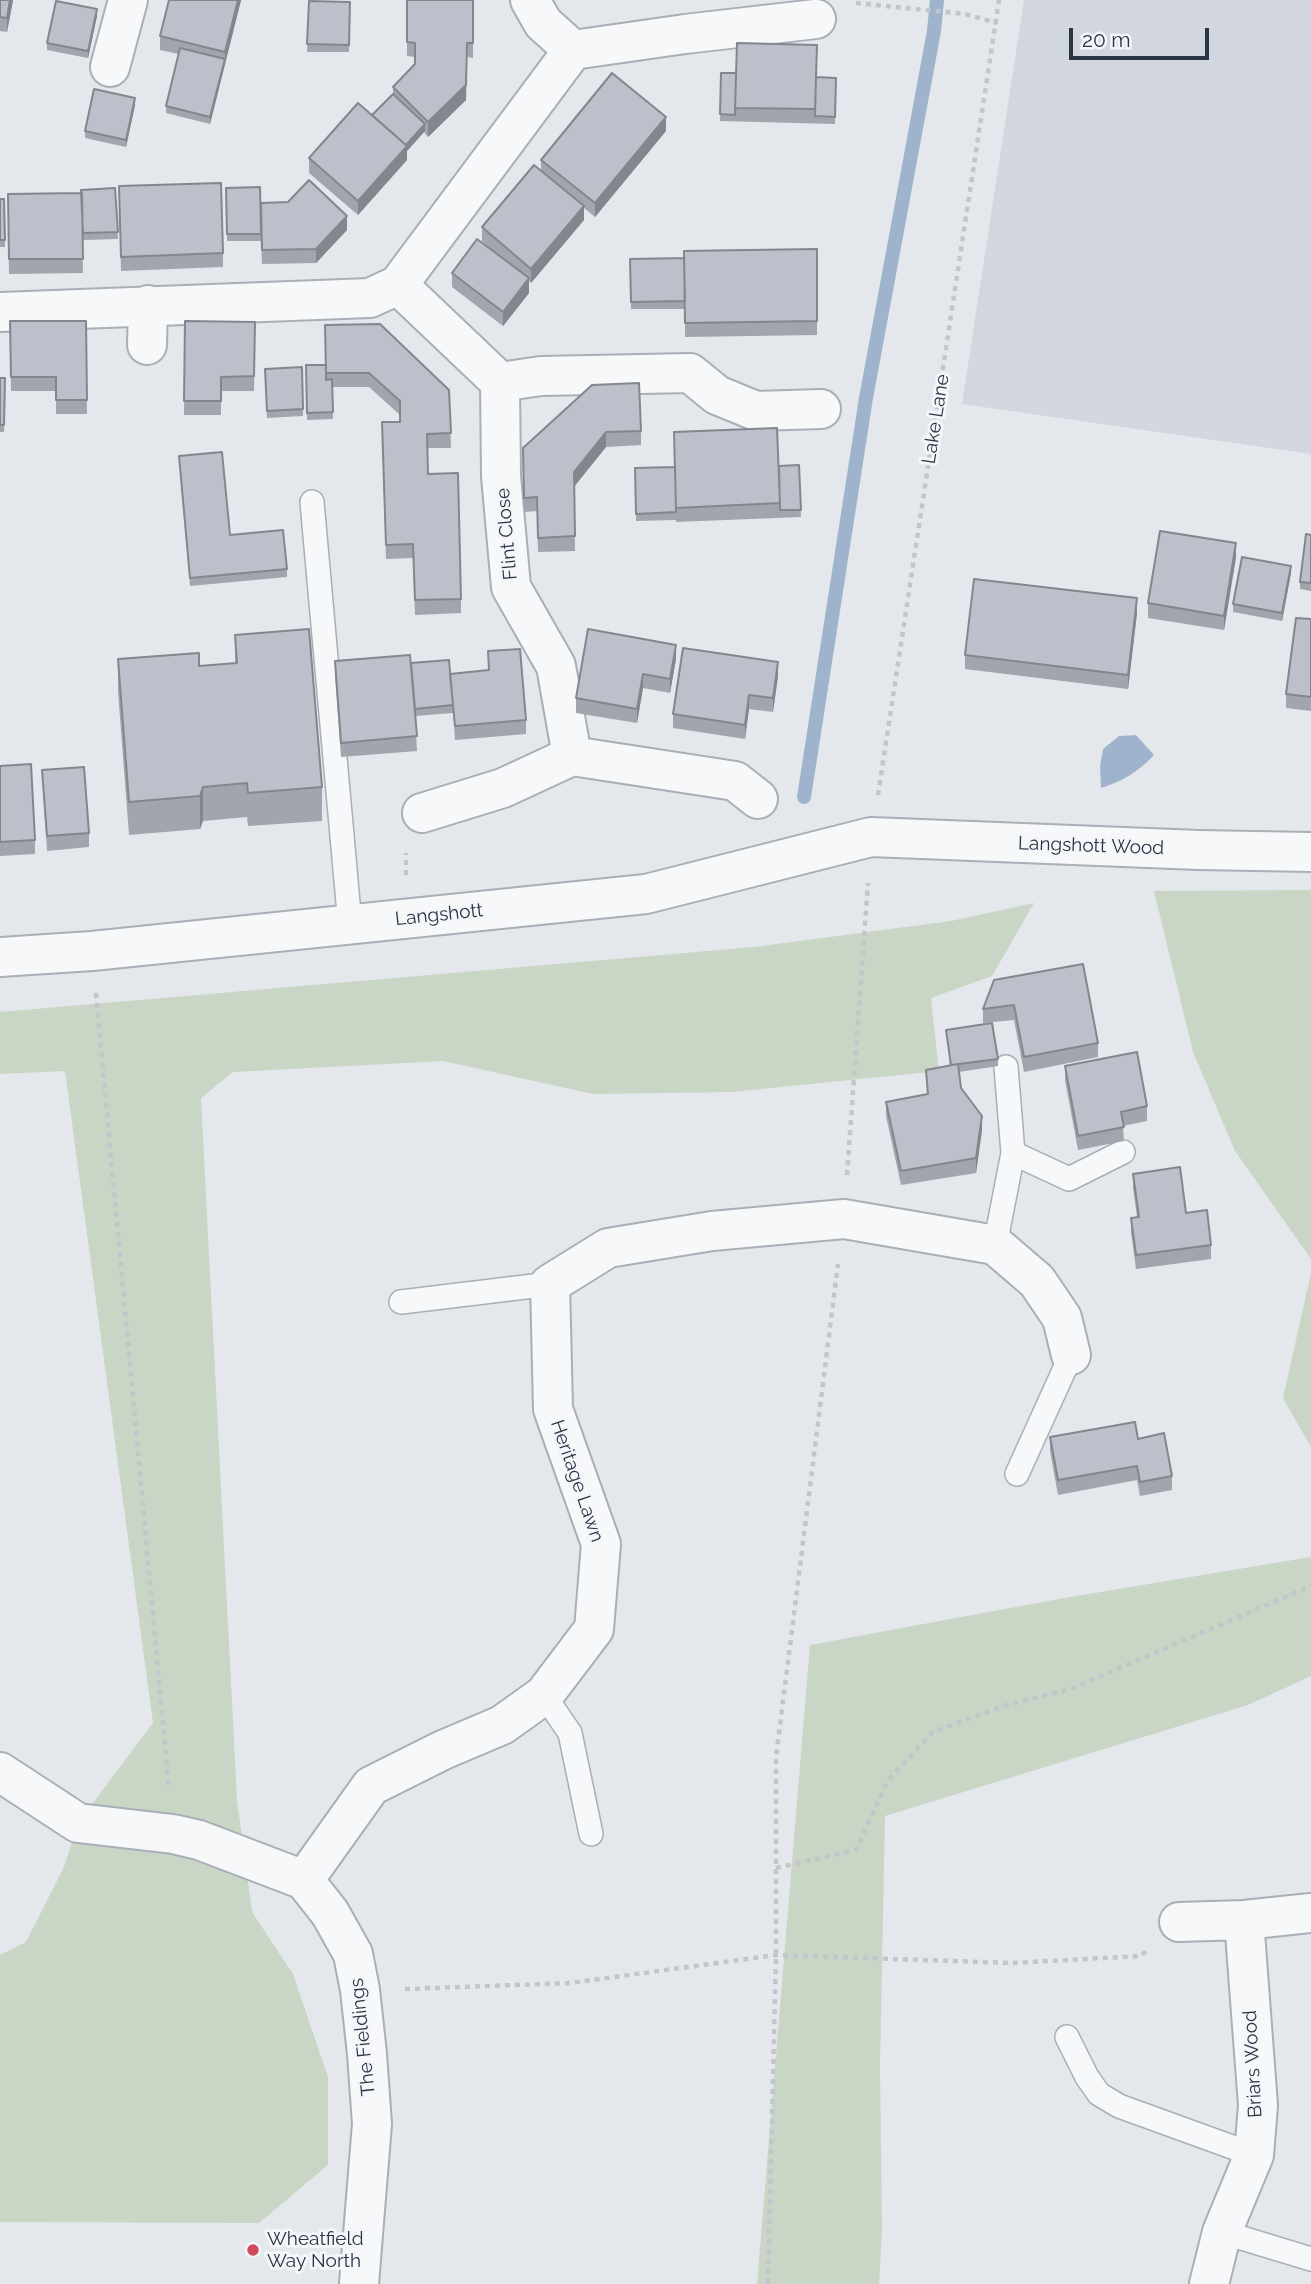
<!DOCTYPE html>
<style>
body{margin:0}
#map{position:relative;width:1311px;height:2284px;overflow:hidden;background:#e4e7ec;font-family:Raleway,sans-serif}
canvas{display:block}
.scale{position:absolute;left:1069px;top:28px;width:140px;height:32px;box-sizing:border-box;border:4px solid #2b3445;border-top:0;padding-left:9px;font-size:21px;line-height:24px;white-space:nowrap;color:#2b3445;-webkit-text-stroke:5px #f4f6f9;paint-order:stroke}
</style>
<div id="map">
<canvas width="1311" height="2284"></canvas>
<div class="scale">20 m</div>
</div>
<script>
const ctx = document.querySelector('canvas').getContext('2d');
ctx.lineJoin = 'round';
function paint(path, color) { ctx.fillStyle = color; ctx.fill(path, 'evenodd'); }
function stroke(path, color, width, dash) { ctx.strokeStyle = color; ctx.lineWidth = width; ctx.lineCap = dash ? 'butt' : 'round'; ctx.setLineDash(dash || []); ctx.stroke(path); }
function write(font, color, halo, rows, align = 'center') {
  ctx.font = font + ' Raleway,sans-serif'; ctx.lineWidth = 6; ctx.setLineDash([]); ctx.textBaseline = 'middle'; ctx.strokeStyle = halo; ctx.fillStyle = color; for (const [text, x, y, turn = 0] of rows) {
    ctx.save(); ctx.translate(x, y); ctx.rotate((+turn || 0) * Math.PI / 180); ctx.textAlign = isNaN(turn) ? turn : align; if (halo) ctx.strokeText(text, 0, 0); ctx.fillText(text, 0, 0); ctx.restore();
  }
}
paint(new Path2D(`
 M1024,0H1311V454L962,404Z`), '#d2d6de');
paint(new Path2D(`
 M1311,890V1259L1235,1151L1193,1052L1154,891Z
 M1034,903L992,976L931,998L939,1071L732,1092L593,1094L443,1061L233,1072L201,1098L237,1800L252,1912L293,1974L328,2077V2165L259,2223L0,2222V1955L26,1942L64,1867L78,1823L153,1723L65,1071L0,1074V1012L754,947L951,921Z
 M1311,1273V1447L1283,1398Z
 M1311,1557V1676L1248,1705L885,1816L880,2065L882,2232L879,2284H757L810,1645L1059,1599Z`), '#c9d6c5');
paint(new Path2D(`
 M1136,735L1154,755C1138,772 1123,781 1101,788L1100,766L1103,749L1119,736Z`), '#9fb4cc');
stroke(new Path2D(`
 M804,797L866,398L934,31L937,0`), '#9fb4cc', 14);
const lane = new Path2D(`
 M312,502L350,925
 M1013,1153L1069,1179L1123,1152
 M995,1245L1013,1153L1006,1067
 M401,1302L550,1284
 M1017,1474L1071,1355
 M544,1695L570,1733L591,1834
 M1067,2037L1087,2077L1099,2094L1119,2106L1254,2155
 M1222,2232L1311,2259`);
const street = new Path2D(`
 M530,0L543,23L573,50L685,34L816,19
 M110,67L128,0
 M398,285L500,382L501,476L511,587L556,666L572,756
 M0,312L370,298L398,285L573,50
 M147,345L148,305
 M500,382L541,376L690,373L717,395L756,411L821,409
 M422,813L503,788L572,756L735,781L758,799
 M0,957L92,951L646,894L871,837L1199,850L1311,852
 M0,1772L78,1823L173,1834L199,1840L304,1880L330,1913L353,1954L360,1990L367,2054L372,2124L359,2284
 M304,1880L371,1786L443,1750L502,1725L544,1695L594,1629L601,1544L553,1409L550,1284L608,1248L712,1231L844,1219L995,1245L1037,1281L1062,1318L1071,1355
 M1179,1922L1244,1920L1311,1913
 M1209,2284L1222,2232L1254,2155L1258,2105L1244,1920`);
stroke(lane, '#a9aeb7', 26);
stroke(street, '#a9aeb7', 42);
stroke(new Path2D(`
 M856,3L965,14L997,23
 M878,795L999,0
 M406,875V853
 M96,993L169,1790
 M847,1175L868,883
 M776,1868L856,1850L888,1780L933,1732L1003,1706L1071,1689L1311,1586
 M405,1989L570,1983L776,1955L1012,1963L1141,1956L1147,1950
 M768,2284L776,1955V1757L838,1264`), '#c2c5cb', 4.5, [5, 5]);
stroke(lane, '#f7f8fa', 23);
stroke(street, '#f7f8fa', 38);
paint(new Path2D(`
 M0,0H13L7,32L0,31Z
 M241,0L210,124L166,113V106L179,54L160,50V36Z
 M407,0H473V58L467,57L466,100L428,137L424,132L407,151V160L358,215L309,173V158L372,115L393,94V87L415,64V57L407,56Z
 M309,1L350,2L349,52H307Z
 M97,16L88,58L47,50V43Z
 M721,73L836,78L835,124L720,121Z
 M135,105L126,147L85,138V131Z
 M666,131L595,217L584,208V220L531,283L529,281V293L503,326L452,287V273L494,252L482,241V227L541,170V160Z
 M119,186L223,253V267L121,271Z
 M115,188L118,239L83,240L82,220L83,273L9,274L8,194L81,193Z
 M226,188L261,210L347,230L316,263L262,264L261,241H227Z
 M0,199H4L5,247H0Z
 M817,249V335L685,337V309H631L630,259L684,258Z
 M10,321H86L87,414H56V391H11Z
 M185,321L255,322L254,391H221V415H184Z
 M325,325L449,390L451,448H427L428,474L461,599V613L415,615L413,558L386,559L382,436L400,422V415L369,387H333V419L307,420L306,365H325Z
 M302,367L303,416L267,418L265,369Z
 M0,378H5L4,432H0Z
 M592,385L641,431V445L606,447L574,486L575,551L538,552L537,511L524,512L523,448Z
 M179,456L230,535L287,569V577L190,586Z
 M799,465L801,517L676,522V520L636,521L635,468Z
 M1311,535V591L1300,589V582Z
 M1236,557L1224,630L1148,618V603Z
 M1291,573L1282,621L1233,612V604Z
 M1137,613L1128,689L965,669V655Z
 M1311,619V711L1286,708V694Z
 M235,635L322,787V821L248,826L247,817L203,821L200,829L129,835L118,692V659L199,666L235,663Z
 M488,651L526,720V734L455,740L453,713L415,716L417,751L341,757L335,675V661L411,663L450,679L488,670Z
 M676,659L670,693L643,688L637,723L576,713V698Z
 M778,676L773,712L749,709L745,739L673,728V714Z
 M0,766L35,840V854L0,856Z
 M42,770L89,833V847L47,851Z
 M994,980L1098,1043V1057L1024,1072L1014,1020L983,1023V1009Z
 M946,1030L998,1059V1066L959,1072L961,1088L982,1130L976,1173L901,1185L886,1116V1102L927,1095L926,1070L950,1066Z
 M1065,1066L1147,1106V1121L1123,1126L1124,1141L1078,1150L1065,1080Z
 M1133,1174L1211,1245V1259L1136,1269L1131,1232V1218L1137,1217L1133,1188Z
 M1050,1437L1138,1439L1172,1476V1490L1140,1496L1137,1480L1058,1495L1050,1451Z`), '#a1a5ae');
paint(new Path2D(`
 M10,0H13L7,32V18Z
 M238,0H241L210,124V117L225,59V52Z
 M97,9V16L88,58V51Z
 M467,43L466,100L428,137V122Z
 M135,98V105L126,147V140Z
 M666,117V131L595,217V203Z
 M425,124V131L407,151V160L358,215V201Z
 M584,206V220L531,283V269Z
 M347,216V230L316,263V249Z
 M529,278V293L503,326V312Z
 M606,432V447L574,487V472Z
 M1236,543V557L1224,630V616Z
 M1291,566V573L1282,621V613Z
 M1137,598V613L1128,689V675Z
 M676,645V659L670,693V679Z
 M778,662V676L773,712V698Z
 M643,674V688L637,723V709Z
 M749,695V709L745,739V725Z
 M203,787V821L200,829V796Z
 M982,1116V1130L976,1173V1158Z`), '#83868d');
const building = new Path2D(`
 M0,0H10L7,18L0,17Z
 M169,0H238L225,52L160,36Z
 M407,0H473V43H467L466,85L428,122L393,87L415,64V43L407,42Z
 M56,1L97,9L88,51L47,43Z
 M309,1L350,2L349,45L307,44Z
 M737,43L817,45L815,109L735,108Z
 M180,48L225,59L210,117L166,106Z
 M612,73L666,117L595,203L541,160Z
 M721,73H736L735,115L720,114Z
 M816,77L836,78L835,117L815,116Z
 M94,89L135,98L126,140L85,131Z
 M393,94L425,124L406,145L372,115Z
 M358,103L407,146L358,201L309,158Z
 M534,165L584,206L531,269L482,227Z
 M309,180L347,216L316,249L262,250L261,203L288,202Z
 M221,183L223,253L121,257L119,186Z
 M260,187L261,234H227L226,188Z
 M115,188L118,232L83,233L81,190Z
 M82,193L83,259H9L8,194Z
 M0,199H4L5,240H0Z
 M477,239L529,278L503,312L452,273Z
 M817,249V321L685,323L684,251Z
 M684,258L685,301L631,302L630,259Z
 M10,321H86L87,400H56V377H11Z
 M185,321L255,322L254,376L221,377V401H184Z
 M380,324L449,390L451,433L427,434L428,474L458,473L461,599L415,600L413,544L386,545L382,422H400V401L369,373H326L325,325Z
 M306,365H326V380L332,379L333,412L307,413Z
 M302,367L303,409L267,411L265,369Z
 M0,378H5L4,425H0Z
 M639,383L641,431L606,432L574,472L575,536L538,538L537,497L524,498L523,448L592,385Z
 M777,428L780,503L676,508L674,432Z
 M222,452L230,535L283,530L287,569L190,578L179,456Z
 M799,465L801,510H780L779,466Z
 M675,467L676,512L636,514L635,468Z
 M1160,531L1236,543L1224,616L1148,603Z
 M1306,534L1311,535V583L1300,582Z
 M1242,557L1291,566L1282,613L1233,604Z
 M974,579L1137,598L1128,675L965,655Z
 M1296,618L1311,619V697L1286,694Z
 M309,629L322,787L248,793L247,783L203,787L200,796L129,802L118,659L199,653V666L237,663L235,635Z
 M588,629L676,645L670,679L643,674L637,709L576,698Z
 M683,648L778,662L773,698L749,695L745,725L673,714Z
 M520,649L526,720L455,726L450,674L489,670L488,651Z
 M410,655L417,736L341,743L335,661Z
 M449,660L453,705L415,709L411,663Z
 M31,764L35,840L0,842V766Z
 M84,767L89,833L47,836L42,770Z
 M1083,964L1098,1043L1024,1057L1014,1005L983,1009L994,980Z
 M992,1023L998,1059L951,1065L946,1030Z
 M1137,1052L1147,1106L1121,1112L1124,1127L1078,1136L1065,1066Z
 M958,1064L961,1088L982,1116L976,1158L901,1171L886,1102L928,1094L926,1070Z
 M1180,1167L1186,1213L1207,1210L1211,1245L1136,1255L1131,1218L1139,1217L1133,1174Z
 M1135,1422L1138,1439L1164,1433L1172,1476L1140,1482L1137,1466L1058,1480L1050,1437Z`);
paint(building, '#bbc0ca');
stroke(building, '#83868d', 2);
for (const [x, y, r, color] of [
 [253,2250,7,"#d1495b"]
]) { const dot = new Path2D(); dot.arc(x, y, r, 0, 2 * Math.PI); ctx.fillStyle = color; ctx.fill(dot); stroke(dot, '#f4f6f9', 2.5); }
write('19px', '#2b3445', '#f4f6f9', [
 ["Lake Lane",936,419,-81],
 ["Flint Close",507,534,-95],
 ["Langshott Wood",1091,846,2],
 ["Langshott",439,915,-6],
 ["Heritage Lawn",577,1481,71],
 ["The Fieldings",363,2037,-96],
 ["Briars Wood",1253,2064,-93]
]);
write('19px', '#2b3445', '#f4f6f9', [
 ["Wheatfield",267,2239],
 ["Way North",267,2261]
], 'left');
</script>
